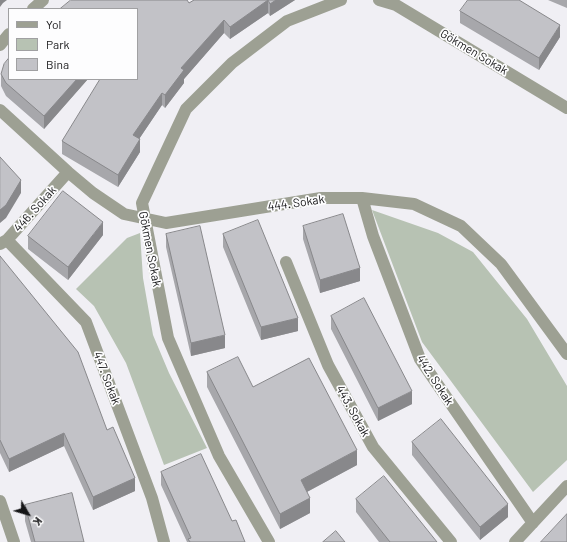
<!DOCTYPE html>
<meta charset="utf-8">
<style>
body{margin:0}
#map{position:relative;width:567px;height:542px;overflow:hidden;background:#f0eff4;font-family:Barlow,sans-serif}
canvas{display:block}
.legend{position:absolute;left:8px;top:8px;width:130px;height:72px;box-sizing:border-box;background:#fdfdfe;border:1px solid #a0a0a2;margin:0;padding:5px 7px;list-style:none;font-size:12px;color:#151517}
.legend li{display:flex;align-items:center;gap:8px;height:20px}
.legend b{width:20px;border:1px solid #a0a0a2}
.north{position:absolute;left:8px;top:494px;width:40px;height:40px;-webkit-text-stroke:3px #fdfdfe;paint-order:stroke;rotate:128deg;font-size:11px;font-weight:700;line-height:16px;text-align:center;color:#151517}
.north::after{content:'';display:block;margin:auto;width:14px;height:18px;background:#151517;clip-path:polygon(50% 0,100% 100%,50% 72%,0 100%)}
</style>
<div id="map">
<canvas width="567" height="542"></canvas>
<ul class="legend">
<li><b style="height:5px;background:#9da093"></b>Yol</li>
<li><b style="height:11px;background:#b7c2b3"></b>Park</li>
<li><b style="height:11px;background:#c2c2c7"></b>Bina</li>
</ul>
<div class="north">K</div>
</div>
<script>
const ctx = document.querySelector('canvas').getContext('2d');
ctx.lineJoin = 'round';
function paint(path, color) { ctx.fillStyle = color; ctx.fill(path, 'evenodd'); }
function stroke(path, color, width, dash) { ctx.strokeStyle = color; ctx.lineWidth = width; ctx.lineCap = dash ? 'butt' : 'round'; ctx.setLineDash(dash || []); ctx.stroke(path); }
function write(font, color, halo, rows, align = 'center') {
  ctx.font = font + ' Barlow,sans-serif'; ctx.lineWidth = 3.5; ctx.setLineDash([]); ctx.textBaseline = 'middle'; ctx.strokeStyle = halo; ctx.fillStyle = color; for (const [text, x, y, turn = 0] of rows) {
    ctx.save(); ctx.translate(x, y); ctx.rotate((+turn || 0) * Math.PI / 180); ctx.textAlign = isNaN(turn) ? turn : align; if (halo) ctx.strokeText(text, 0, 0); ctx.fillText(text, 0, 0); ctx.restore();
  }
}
paint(new Path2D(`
 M372,210L438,233L473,252L527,319L567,386V460L533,492L422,342Z
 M140,233L143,278L153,335L169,373L207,448L164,465L126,363L94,306L76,289L127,238Z`), '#b7c2b3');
stroke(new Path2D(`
 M379,0L396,5L567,108
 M33,9L43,0
 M0,45L9,34
 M0,110L68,172L93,193L124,214L166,223L321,198H362L414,204L461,226L501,264L567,354
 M362,198L373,236L420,359L533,523
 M7,240L86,322L152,498L164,542
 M0,244L7,240L68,172
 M286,262L328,365L373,447L451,542
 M0,501L14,542
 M269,542L219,456L168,338L142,203L186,109L232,63L287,21L341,0
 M515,542L567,486`), '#9da093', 12);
paint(new Path2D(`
 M194,0H295L270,16L268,13L230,39L224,33L184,79V83L165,108L162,105L139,139L140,152L118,187L62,154V141L189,3Z
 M548,0H567V8Z
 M460,11L560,37L539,70L460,23Z
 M1,74L88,79L44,129L6,96L1,86Z
 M303,226L360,281L320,293L303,239Z
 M166,234L225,348L191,356L166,247Z
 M223,234L298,331L261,340L223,247Z
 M103,235L68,280L28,249V236Z
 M0,256L107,430L135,491L93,510L64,446L9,472L0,453Z
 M331,316L412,404L378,421L331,329Z
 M207,372L253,387L357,465L307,492L310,513L280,529L207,387Z
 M412,442L508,517L480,540L412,455Z
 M161,472L232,521L245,542H187L161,485Z
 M356,499L437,542H379L356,512Z
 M25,505L84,542H31L25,521Z`), '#a7a7ab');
paint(new Path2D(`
 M0,0H7L3,3L0,7Z
 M268,0V13L230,39V27Z
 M276,0H295L270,16V4Z
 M224,20V33L184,79V83L165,108V95L181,68Z
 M560,25V37L539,70V58Z
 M77,79H88L44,129V116Z
 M162,93V105L133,148V135Z
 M140,139V152L118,187V175Z
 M21,180V193L6,218L0,223V210Z
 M103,222V235L68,280V267Z
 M360,268V281L320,293V280Z
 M298,318V331L261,340V327Z
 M225,335V348L191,356V343Z
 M412,391V404L378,421V408Z
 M64,433V446L9,472V459Z
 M357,450V465L301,495V480Z
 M135,478V491L93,510V497Z
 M310,498V513L280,529V514Z
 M508,504V517L480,540V527Z`), '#88888b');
const building = new Path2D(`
 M71,0H187L189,3L194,0H276L270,4L268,0L230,27L224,20L181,68L184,70L165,95L162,93L133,135L140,139L118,175L62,141L100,79H137V9H60Z
 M468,0H519L560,25L539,58L460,11Z
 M9,58V79H77L44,116L6,83L1,74L4,64Z
 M0,157L21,180L6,205L0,210Z
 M63,191L103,222L68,267L28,236Z
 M343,214L360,268L320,280L303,226Z
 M258,220L298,318L261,327L223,234Z
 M200,226L225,335L191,343L166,234Z
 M0,256L78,352L107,430L113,427L135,478L93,497L64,433L9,459L0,440Z
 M364,298L412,391L378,408L331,316Z
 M238,357L253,387L309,358L357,450L301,480L310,498L280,514L207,372Z
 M441,419L508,504L480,527L412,442Z
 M201,454L232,521L236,520L245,542H190L188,539L191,538L161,472Z
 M384,476L437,542H390L356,499Z
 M72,493L84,542H35L25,505Z
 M567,514V542H541Z
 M336,531L345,542H323Z`);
paint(building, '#c2c2c7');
stroke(building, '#88888b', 1);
write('12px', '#151517', '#fdfdfe', [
 ["Gökmen Sokak",474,52,31],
 ["444. Sokak",296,203,-8],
 ["446. Sokak",35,209,-48],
 ["Gökmen Sokak",150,249,79],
 ["447. Sokak",107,378,69],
 ["442. Sokak",435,380,57],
 ["443. Sokak",353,411,61]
]);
</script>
